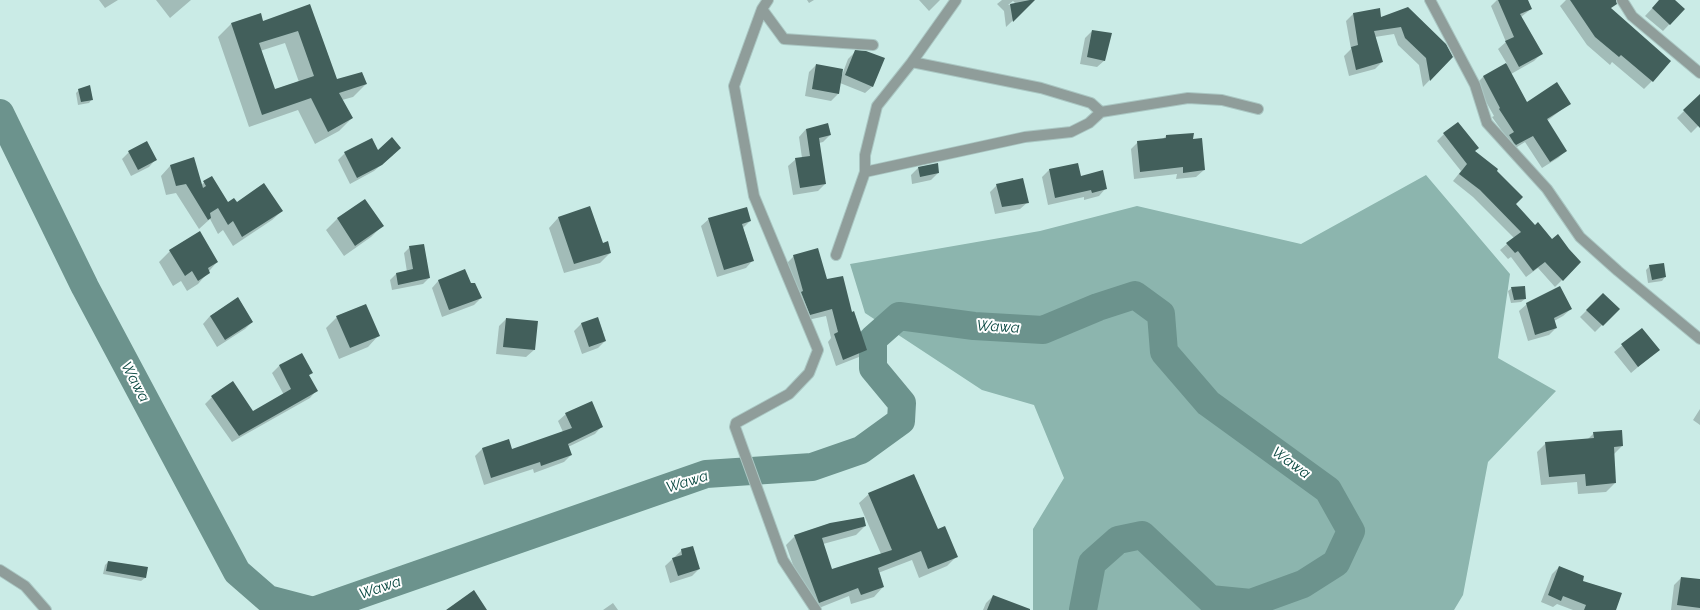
<!DOCTYPE html>
<style>
body{margin:0}
canvas{display:block;background:#caebe6}
</style>
<canvas width="1700" height="610"></canvas>
<script>
const ctx = document.querySelector('canvas').getContext('2d');
ctx.lineJoin = 'round';
function paint(path, color) { ctx.fillStyle = color; ctx.fill(path, 'evenodd'); }
function stroke(path, color, width, dash) { ctx.strokeStyle = color; ctx.lineWidth = width; ctx.lineCap = dash ? 'butt' : 'round'; ctx.setLineDash(dash || []); ctx.stroke(path); }
function write(font, color, halo, rows, align = 'center') {
  ctx.font = font + ' Raleway,sans-serif'; ctx.lineWidth = 4; ctx.setLineDash([]); ctx.textBaseline = 'middle'; ctx.strokeStyle = halo; ctx.fillStyle = color; for (const [text, x, y, turn = 0] of rows) {
    ctx.save(); ctx.translate(x, y); ctx.rotate((+turn || 0) * Math.PI / 180); ctx.textAlign = isNaN(turn) ? turn : align; if (halo) ctx.strokeText(text, 0, 0); ctx.fillText(text, 0, 0); ctx.restore();
  }
}
paint(new Path2D(`
 M1426,175L1510,274L1498,358L1556,391L1488,462L1463,595L1454,610H1033V529L1064,478L1034,405L982,390L865,313L850,264L1040,231L1137,206L1301,244Z`), '#8cb5ae');
paint(new Path2D(`
 M99,0H118L105,8Z
 M156,0H191L170,18Z
 M807,0H814L809,3Z
 M919,0H940L929,11Z
 M1002,0H1034L1006,27L1004,11L997,4ZM1013,1L1016,4L1008,5Z
 M1497,0H1527L1531,9L1521,17L1541,54L1534,61L1511,74L1527,103H1570L1547,121L1566,151L1558,158L1542,168L1525,142L1509,152L1507,138L1492,117L1494,116L1476,84L1483,77L1507,64L1498,49L1506,42L1491,6Z
 M1566,0H1610V9L1652,81L1644,89L1612,62L1610,65L1587,45L1560,6Z
 M1660,0H1674L1684,9L1663,31L1645,16Z
 M309,5L336,81L366,84L353,97L342,100L352,118L339,131L315,144L298,110L249,127L218,37L231,24L260,14L263,22ZM285,43L299,82L275,91L260,51Z
 M1353,14L1387,18L1452,57L1423,87L1419,65L1398,45L1394,34L1375,37L1382,62L1375,69L1349,76L1344,56L1351,49L1346,21Z
 M1092,31L1105,60L1097,67L1080,64L1085,38Z
 M856,51L873,86L865,93L840,83L838,94L831,101L805,96L809,72L816,65L842,75L848,59Z
 M79,90L92,99L89,103L78,105L76,93Z
 M1700,95V124L1691,133L1677,118Z
 M806,129L830,135L823,142L819,143L825,184L818,191L793,195L788,166L796,159L802,158L799,137Z
 M1444,134L1474,152L1496,171L1515,204L1535,226L1551,240L1568,250L1580,262L1555,287L1538,268L1526,277L1511,257L1508,259L1500,250L1514,238L1473,197L1453,181L1461,171L1437,141Z
 M1166,136L1192,141L1204,170L1196,177L1176,179L1177,174L1134,179L1131,149L1138,142L1163,139Z
 M378,151L393,155L374,171L350,184L338,160L345,153Z
 M129,152L156,159L149,167L131,176L122,159Z
 M193,158L201,185L211,177L228,203L282,211L272,220L233,246L223,230L218,234L210,219L199,229L176,193L166,195L161,176L170,166Z
 M918,168L938,173L931,180L912,184L911,175Z
 M1049,170L1080,178L1106,188L1099,196L1084,200V197L1048,205L1042,177Z
 M997,185L1028,202L1020,209L995,214L990,192Z
 M365,201L382,226L371,237L344,256L326,230L337,219Z
 M558,218L603,244L610,253L600,263L564,273L549,228Z
 M709,219L750,221L743,228L753,260L746,268L717,277L701,226Z
 M200,233L217,262L198,284L187,291L181,281L173,286L159,262L170,251Z
 M410,247L429,278L423,284L392,290L390,280L396,274L407,272L404,253Z
 M794,256L826,280L852,313L866,350L859,357L836,366L828,342L831,338L826,316L803,321L787,263Z
 M1650,266L1665,277L1662,281L1648,283L1646,270Z
 M439,280L470,285L481,298L474,305L442,317L432,288Z
 M1512,288L1525,299L1521,302L1511,303L1508,291Z
 M1603,294L1618,309L1595,332L1580,317Z
 M238,298L252,322L245,329L217,347L203,324L210,316Z
 M1527,304L1571,309L1563,316L1554,321L1556,328L1549,335L1528,341L1519,311Z
 M337,317L378,336L368,347L339,359L326,328Z
 M597,318L605,341L598,348L582,354L574,331L581,324Z
 M506,319L534,350L526,357L496,354L499,326Z
 M1642,329L1658,350L1631,373L1614,352Z
 M279,366L312,372L308,376L316,391L310,398L232,442L205,404L212,397L253,412L284,395L272,373Z
 M1700,409V425L1693,420Z
 M566,414L602,426L595,434L568,447L571,455L564,462L534,473L533,469L484,485L475,456L482,449L508,440L512,451L563,432L558,421Z
 M1594,433L1622,446L1613,455L1615,483L1606,492L1578,494L1577,482L1541,485L1537,452L1546,443L1588,439Z
 M869,494L938,530L956,557L947,566L919,578L912,560L878,573L883,587L874,597L851,604L849,596L814,610H809L786,545L795,536L865,526L856,535L823,544L831,570L881,554L859,503Z
 M682,550L699,569L692,576L670,583L665,566Z
 M108,562L147,568L145,578L141,581L103,574L105,565Z
 M1559,567L1581,581L1615,610H1573L1557,604L1553,607L1541,602L1552,574Z
 M1681,578L1700,580V610H1671L1674,585Z
 M993,596L1021,610H983L986,603Z
 M613,603L618,610H603Z`), '#0003');
stroke(new Path2D(`
 M0,113L85,287L237,572L268,599L310,610
 M316,610L706,474L812,467L861,450L901,421L902,403L873,368V339L899,316L974,326L1043,330L1098,307L1135,295L1161,314L1164,352L1208,403L1328,490L1351,531L1336,563L1303,584L1251,603L1210,599L1142,535L1118,540L1092,563L1083,610`), '#6c938d', 28);
paint(new Path2D(`
 M1030,0H1035L1013,22L1010,4Z
 M1498,0H1528L1532,9L1520,14L1543,54L1519,67L1505,41L1514,37Z
 M1570,0H1616L1617,4L1611,8L1671,61L1653,82L1621,55L1619,57L1595,37Z
 M1659,0H1675L1685,9L1670,25L1652,8Z
 M310,4L337,79L362,72L367,84L339,93L353,118L328,132L311,98L262,115L231,23L261,13L263,21ZM298,31L314,76L275,89L259,43Z
 M1408,7L1446,44L1453,57L1430,81L1426,58L1405,38L1401,27L1374,31L1383,62L1356,70L1351,47L1358,45L1353,13L1380,8L1381,17Z
 M1092,30L1112,33L1105,61L1087,57Z
 M855,50L866,51L885,58L873,87L845,75Z
 M1506,63L1527,102L1557,82L1571,104L1547,119L1567,151L1550,162L1533,136L1516,145L1514,143L1509,135L1514,132L1499,109L1500,108L1483,76Z
 M816,64L843,69L839,94L812,89Z
 M90,85L93,100L81,102L78,89Z
 M1700,94V128L1683,110Z
 M1458,122L1479,148L1475,151L1498,169L1497,171L1523,197L1516,204L1535,225L1538,222L1552,239L1558,234L1569,249L1581,262L1563,281L1545,262L1533,271L1518,251L1515,253L1506,243L1521,232L1480,190L1459,174L1467,164L1443,133Z
 M828,123L831,135L819,138L826,184L800,188L795,158L810,156L806,129Z
 M1194,133L1193,139L1202,138L1205,170L1183,173V167L1140,172L1137,141L1166,138V135Z
 M392,137L401,148L382,165L357,178L344,152L372,138L378,150Z
 M147,141L157,160L138,170L128,151Z
 M194,157L203,188L206,186L203,181L212,176L228,202L234,198L237,202L264,183L283,211L242,237L233,221L228,225L218,208L210,213L211,218L208,220L186,184L176,186L170,165Z
 M938,163L939,173L920,177L918,167Z
 M1078,163L1081,176L1103,170L1107,189L1092,193L1091,190L1055,198L1049,169Z
 M1023,178L1029,203L1002,207L996,184Z
 M365,199L384,226L355,246L337,218Z
 M590,206L603,243L608,241L611,253L574,264L558,217Z
 M747,207L751,221L742,224L754,261L724,270L708,218Z
 M200,231L218,262L208,268L210,273L198,281L192,271L185,276L169,250Z
 M424,244L430,278L398,285L396,273L413,269L409,246Z
 M818,248L827,279L843,276L852,312L854,311L867,350L843,360L834,334L838,332L832,309L810,315L801,292L803,291L793,255Z
 M1664,263L1666,277L1652,280L1649,265Z
 M465,269L471,283H475L482,298L449,310L438,280Z
 M1525,286L1526,299L1514,300L1511,287Z
 M1560,286L1572,309L1554,318L1557,328L1535,335L1526,303Z
 M1603,293L1620,309L1603,326L1586,310Z
 M238,297L253,322L225,340L210,316Z
 M366,304L380,336L350,348L336,316Z
 M598,317L606,341L589,347L581,323Z
 M506,318L538,321L535,350L503,347Z
 M1642,328L1660,350L1638,367L1621,344Z
 M302,353L313,373L309,375L318,391L239,436L211,396L233,381L253,411L291,389L279,365Z
 M592,401L603,427L568,444L572,455L541,466L540,462L491,478L482,448L509,439L512,449L572,428L565,413Z
 M1622,430L1623,446L1614,447L1616,483L1586,486L1585,474L1549,477L1545,442L1594,438L1593,432Z
 M914,474L938,529L945,526L958,557L928,569L921,551L878,568L884,587L861,595L858,588L819,603L794,535L830,523L864,517L866,526L822,538L832,569L892,550L868,493Z
 M693,546L700,569L678,576L672,558L682,555L681,549Z
 M108,561L148,567L146,578L106,571Z
 M1559,566L1584,576L1583,581L1622,593L1616,610H1584L1586,605L1563,596L1561,601L1548,595Z
 M1681,577L1700,579V608L1677,605Z
 M474,590L487,610H446Z
 M993,595L1030,609V610H987Z`), '#425f5b');
const minor = new Path2D(`
 M768,0L762,9L784,39L873,45
 M1430,0L1475,85L1487,123L1547,189L1580,237L1618,271L1700,339
 M1622,0L1632,16L1700,73
 M762,9L734,86L754,196L818,350L809,373L789,394L736,423L735,427L783,560L816,610
 M912,62L1041,88L1091,103L1101,112
 M865,172L1025,137L1071,132L1089,123L1101,112L1188,98L1222,100L1258,109
 M836,255L865,172V155L877,106L912,62L956,0
 M0,570L25,586L46,610`);
stroke(minor, '#aac7c3', 12);
stroke(minor, '#8f9d9a', 10);
write('italic 15px', '#0b4942', '#fff', [
 ["Wawa",998,327,3],
 ["Wawa",135,382,62],
 ["Wawa",1291,463,36],
 ["Wawa",687,482,-17],
 ["Wawa",380,588,-19]
]);
</script>
